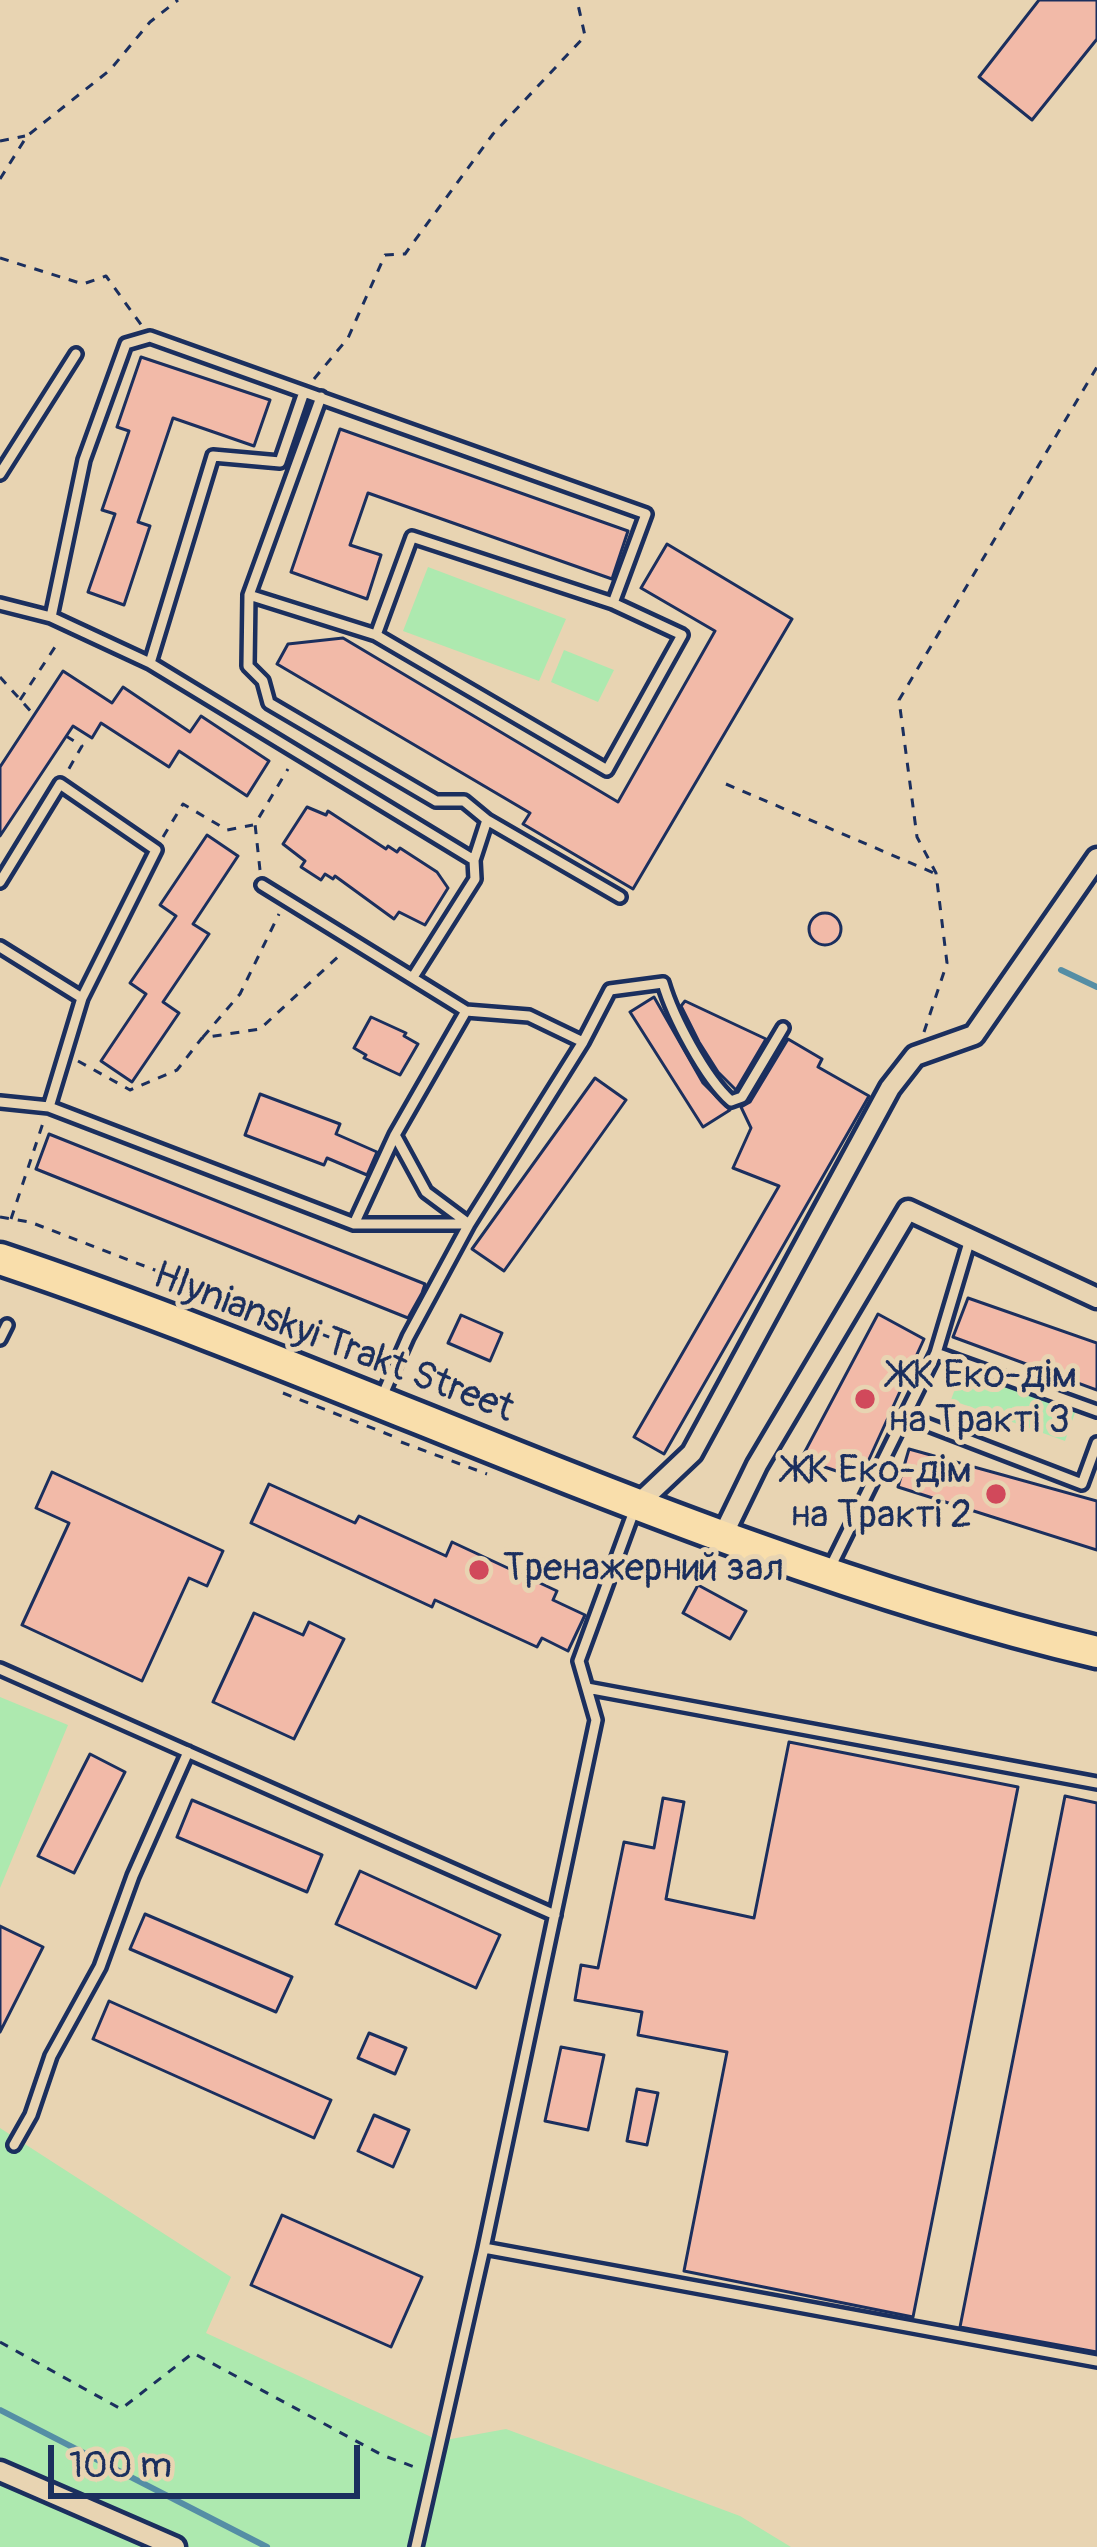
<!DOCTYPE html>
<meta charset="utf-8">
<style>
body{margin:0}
#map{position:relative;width:1097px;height:2547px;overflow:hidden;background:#e8d4b2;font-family:Pangolin,sans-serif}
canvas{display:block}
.scale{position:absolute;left:48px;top:2445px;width:312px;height:54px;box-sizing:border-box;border:6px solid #1b2f5e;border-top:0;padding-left:15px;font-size:36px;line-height:42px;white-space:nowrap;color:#1b2f5e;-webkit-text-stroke:9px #e8d4b2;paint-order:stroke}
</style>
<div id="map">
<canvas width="1097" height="2547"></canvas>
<div class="scale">100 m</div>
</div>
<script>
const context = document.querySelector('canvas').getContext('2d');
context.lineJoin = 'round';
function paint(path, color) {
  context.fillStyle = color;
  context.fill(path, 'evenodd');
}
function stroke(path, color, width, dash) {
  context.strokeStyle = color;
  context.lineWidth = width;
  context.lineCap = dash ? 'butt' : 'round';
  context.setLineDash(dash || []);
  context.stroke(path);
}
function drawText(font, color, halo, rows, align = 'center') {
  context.font = font + ' Pangolin,sans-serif';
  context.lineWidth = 10;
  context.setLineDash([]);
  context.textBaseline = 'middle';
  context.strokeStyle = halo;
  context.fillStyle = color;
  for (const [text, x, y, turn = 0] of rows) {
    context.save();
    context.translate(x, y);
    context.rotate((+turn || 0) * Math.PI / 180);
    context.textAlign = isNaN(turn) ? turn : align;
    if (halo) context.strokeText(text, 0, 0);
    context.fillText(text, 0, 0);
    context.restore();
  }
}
const green = new Path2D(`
 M428,567L566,619L539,681L403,631Z
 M564,650L614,670L598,702L551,682Z
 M962,1369L1076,1410L1065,1441L951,1400Z
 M0,1697L68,1725L0,1888Z
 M0,2128L231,2277L206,2333L440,2441L506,2429L740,2516L791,2547H0Z`);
const stream = new Path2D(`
 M1061,970L1097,987
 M0,2410L267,2547`);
const building = new Path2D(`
 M1039,0H1097V39L1032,120L979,77Z
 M141,357L270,400L254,446L173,418L138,522L150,526L124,605L88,592L115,514L102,510L129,431L117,427Z
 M340,429L628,531L612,579L368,493L350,545L381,555L367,599L291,572Z
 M667,544L792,619L633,889L523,824L530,813L277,664L288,644L343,638L618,802L715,631L641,588Z
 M63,671L112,703L123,687L190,732L201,716L269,761L247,796L179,751L169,767L101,723L92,738L73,726L0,836V767Z
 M307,807L326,815L328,811L386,849L388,846L397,852L400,848L437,872L448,888L425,925L399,912L394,919L335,876L333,879L325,874L321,880L301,867L305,861L283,844Z
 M207,835L238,856L193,924L209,934L163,1002L179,1013L132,1082L101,1061L146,994L130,983L176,916L160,905Z
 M809 929a16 16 0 1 1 32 0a16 16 0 1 1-32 0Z
 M654,997L703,1083L730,1110L703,1127L630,1012Z
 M685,1001L766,1039L736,1090L718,1072L699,1042L681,1006Z
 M371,1017L406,1033L404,1036L418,1044L400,1075L364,1058L366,1055L354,1048Z
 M788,1039L822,1059L818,1067L869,1096L664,1454L634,1437L779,1186L733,1168L751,1128L741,1107L750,1102Z
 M595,1078L626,1100L504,1271L472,1249Z
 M260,1094L340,1124L336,1134L377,1152L367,1175L327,1158L324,1165L245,1135Z
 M49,1134L425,1284L422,1293L408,1318L36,1169Z
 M968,1298L1097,1343V1390L953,1337Z
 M878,1314L924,1339L860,1479L801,1459Z
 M461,1315L502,1333L490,1361L448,1343Z
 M909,1449L1097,1501V1550L898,1487Z
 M52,1472L223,1551L207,1586L189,1578L142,1681L22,1625L69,1523L36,1508Z
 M269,1484L355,1523L359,1516L446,1556L452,1542L557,1591L553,1600L585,1615L568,1651L542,1638L537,1647L435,1600L432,1607L251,1523Z
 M698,1585L746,1611L730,1639L683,1613Z
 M254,1613L303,1635L309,1622L344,1639L294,1739L213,1702Z
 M789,1742L1018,1787L913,2317L684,2271L727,2052L638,2035L642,2012L575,2000L581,1965L598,1968L624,1842L654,1848L663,1798L684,1802L666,1899L754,1918Z
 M90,1754L125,1772L74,1873L38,1856Z
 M1065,1796L1097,1803V2352L960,2327Z
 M192,1800L322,1855L307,1892L177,1837Z
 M360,1871L500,1935L476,1988L336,1924Z
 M145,1914L292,1977L276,2012L130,1949Z
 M0,1926L43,1947L0,2032Z
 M109,2001L331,2100L314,2138L93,2039Z
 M369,2033L406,2048L395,2074L358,2058Z
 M561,2047L604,2055L588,2130L545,2121Z
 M637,2089L658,2093L647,2145L627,2141Z
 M374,2115L409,2130L393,2167L358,2151Z
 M282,2215L422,2277L391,2347L251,2285Z`);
const path = new Path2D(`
 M0,141L25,136
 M0,179L27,136L110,70L150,22L178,0
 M0,258L83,284L106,276L142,326
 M314,379L348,338L385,255L405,254L493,134L585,36L577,0
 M0,677L34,715
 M20,700L59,641
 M66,736L82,746L67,772
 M726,784L934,873
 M163,837L183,804L227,830L253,825
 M260,870L255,824L288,769
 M924,1032L947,963L936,873L917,837L899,700L1097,367
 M203,1037L240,994L279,914
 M78,1061L130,1090L177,1070L202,1038L260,1029L341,954
 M0,1217L30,1222L381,1357
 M11,1219L44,1120
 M283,1393L400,1439
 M401,1442L487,1474
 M0,2342L121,2409L193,2353L382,2455L420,2469`);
const service = new Path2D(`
 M304,392L646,514L613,603L412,537L376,635L249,595L248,666L263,681L269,703L436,801H464L487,820L474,860L475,879L413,977
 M0,474L76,354
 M249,595L321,397
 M0,604L51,617L150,663L474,860
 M51,617L84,460L126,344L150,337L304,392L280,462L213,456L150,663
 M376,635L607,770L682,635L613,603
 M487,820L620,897
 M0,882L60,784L156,850L82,998L0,947
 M262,885L466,1011L395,1135L426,1192L469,1224L408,1337L381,1399
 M466,1011L529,1016L583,1042
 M0,1102L49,1107L82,998
 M49,1107L354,1224H469L583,1042L610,990L663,983C673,1017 705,1078 731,1101L742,1097L783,1028
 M354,1224L395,1135
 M0,1339L7,1325
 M936,1353L1097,1411
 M905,1416L1082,1484L1097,1443
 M830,1568L936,1353L970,1239
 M0,1669L555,1915
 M587,1688L1097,1783
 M14,2145L31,2115L51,2056L100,1967L133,1876L188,1752
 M484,2248L1097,2361
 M416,2547L484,2248L596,1720L579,1661L634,1511`);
const minor = new Path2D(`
 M636,1506L692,1453L890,1088L915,1056L974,1035L1097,858
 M722,1537L757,1465L908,1210L1097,1298
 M0,2471L175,2547`);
const primary = new Path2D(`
 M0,1259C369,1383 717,1562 1097,1652`);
const markers = [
 [865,1399,12,"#d1495b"],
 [996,1494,12,"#d1495b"],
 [479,1570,12,"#d1495b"]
];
const streetNames = [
 ["Hlynianskyi Trakt Street",333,1344,21]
];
const poiNames = [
 ["ЖК Еко-дім",889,1377],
 ["на Тракті 3",889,1422],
 ["ЖК Еко-дім",972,1472,"right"],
 ["на Тракті 2",972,1517,"right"],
 ["Тренажерний зал",503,1570]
];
paint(green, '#ade9af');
stroke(stream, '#558ea5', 6);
paint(building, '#f2baa8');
stroke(building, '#1b2f5e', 3);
stroke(service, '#1b2f5e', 18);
stroke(minor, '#1b2f5e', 27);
stroke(primary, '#1b2f5e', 39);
stroke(path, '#1b2f5e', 3, [9, 9]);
stroke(service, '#e8d4b2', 9);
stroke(minor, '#e8d4b2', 18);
stroke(primary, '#f9deab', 30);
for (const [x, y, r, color] of markers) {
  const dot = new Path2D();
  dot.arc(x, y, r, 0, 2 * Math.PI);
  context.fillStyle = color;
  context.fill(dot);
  stroke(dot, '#e8d4b2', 4.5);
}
drawText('39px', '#1b2f5e', '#e8d4b2', streetNames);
drawText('39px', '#1b2f5e', '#e8d4b2', poiNames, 'left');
</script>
